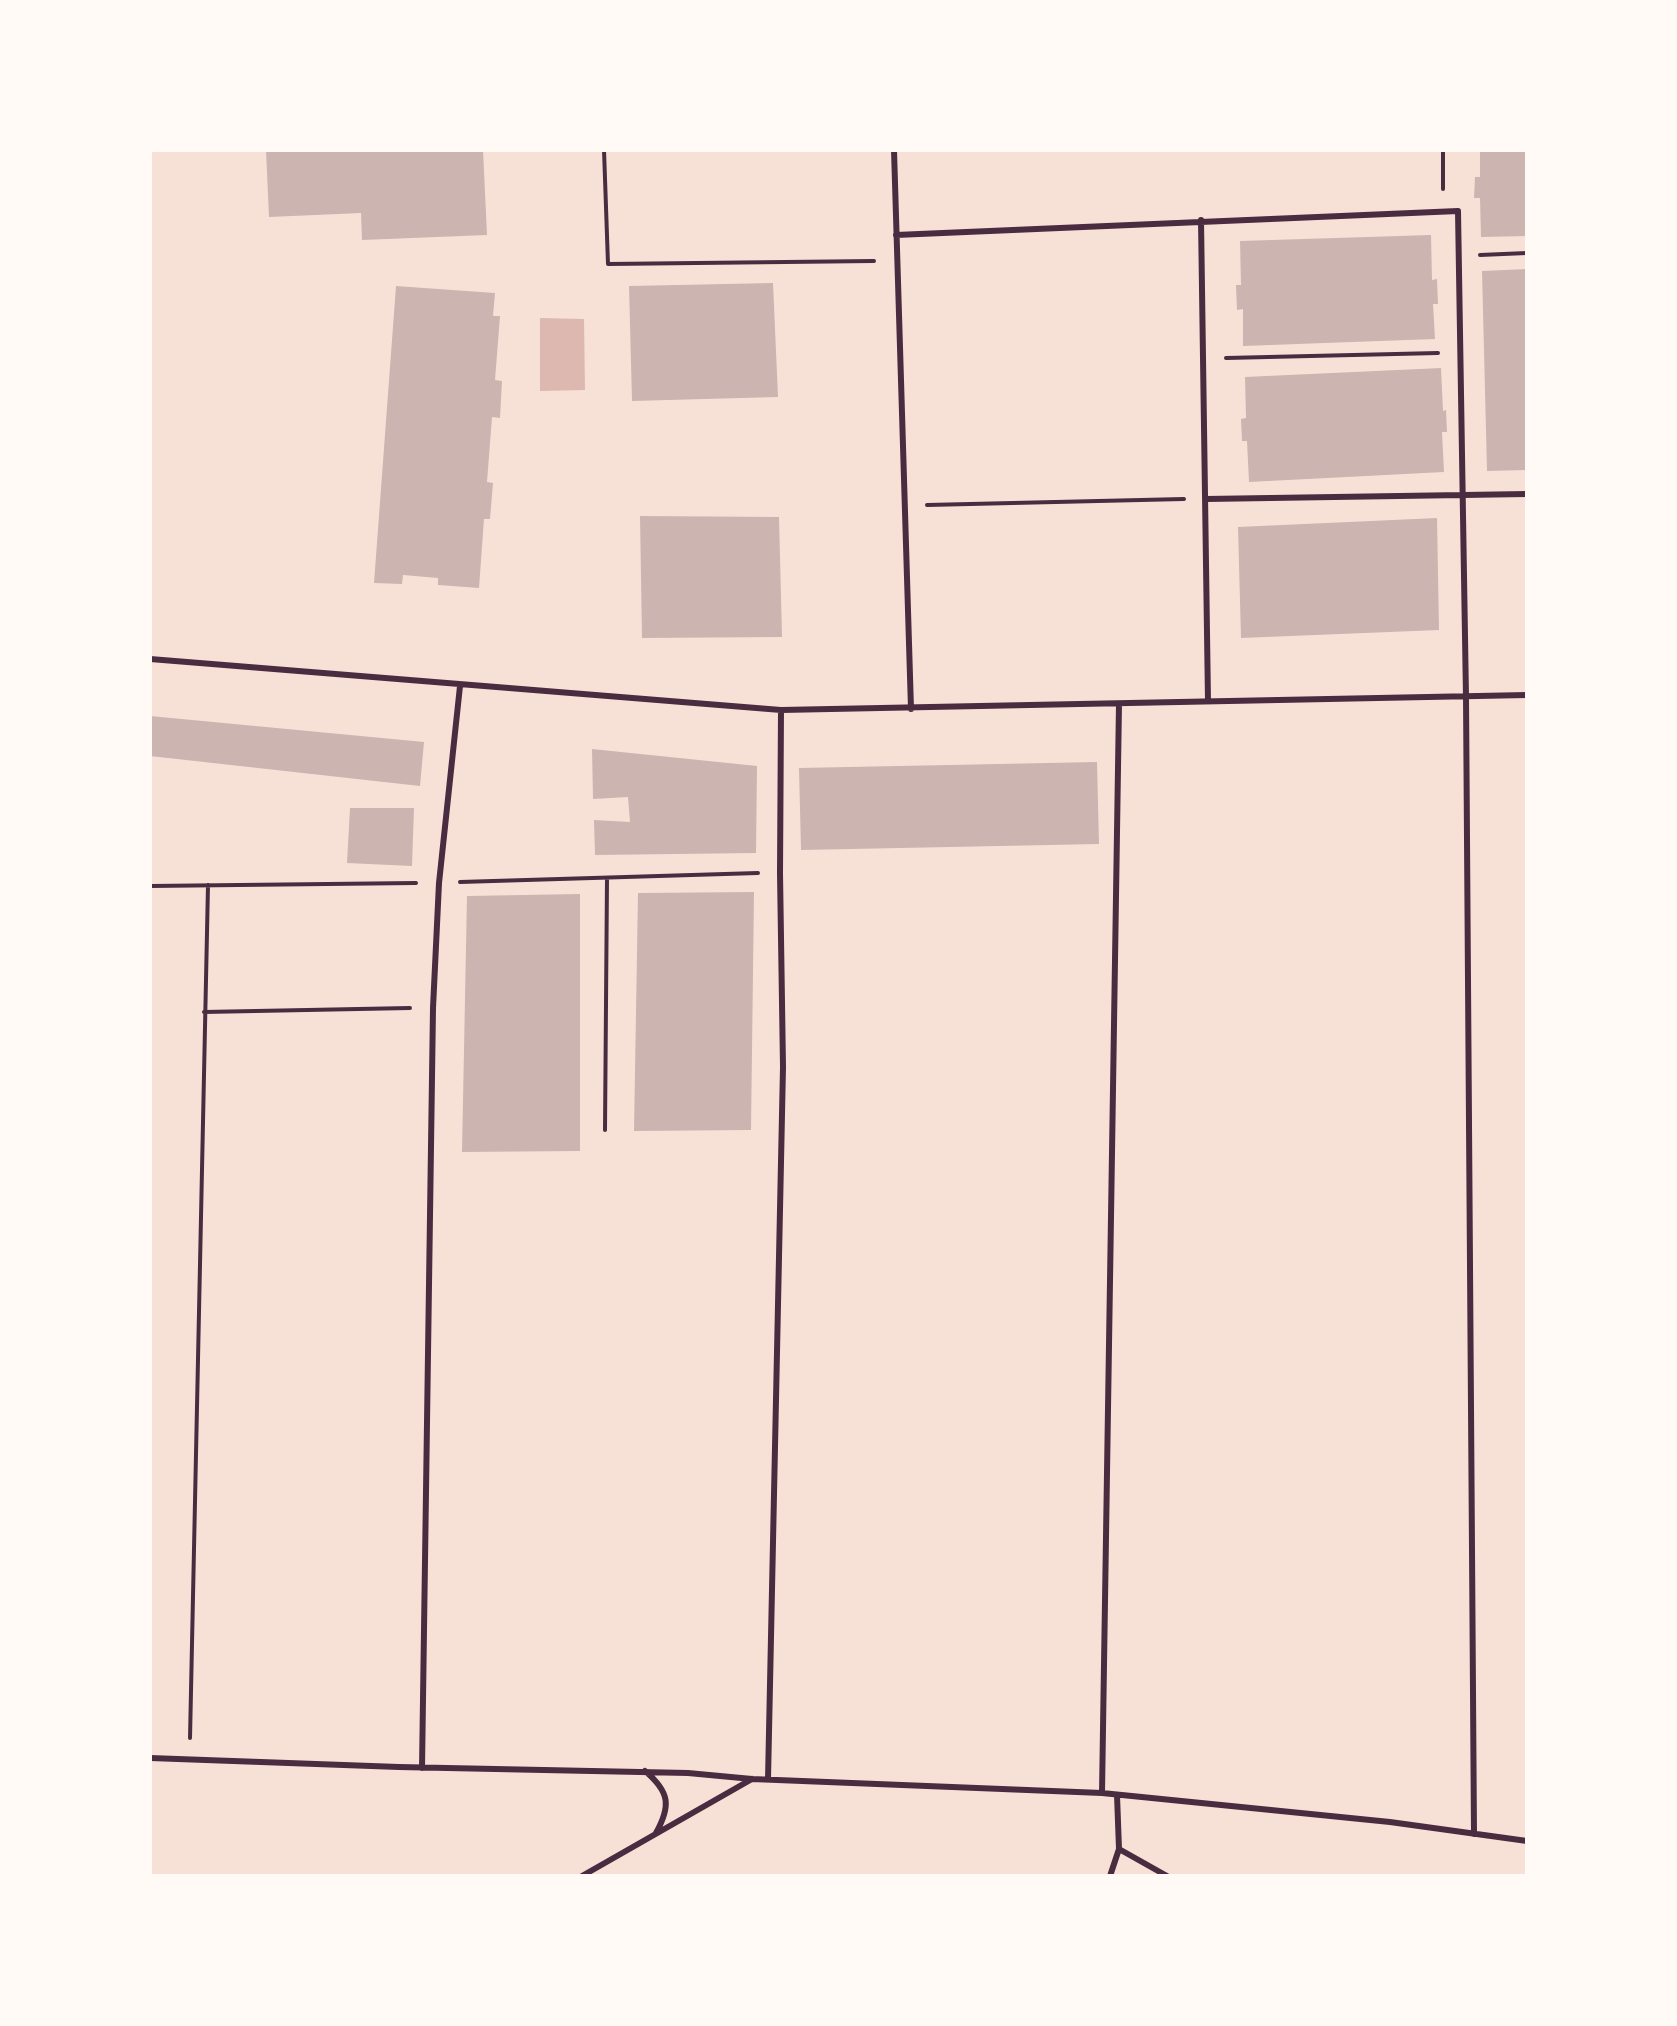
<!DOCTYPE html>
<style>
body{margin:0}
#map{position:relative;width:1677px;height:2026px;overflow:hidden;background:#f7e1d7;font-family:"Fira Sans",sans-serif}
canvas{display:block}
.frame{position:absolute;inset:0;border:152px solid #fffaf5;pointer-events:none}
</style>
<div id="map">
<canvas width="1677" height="2026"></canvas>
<div class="frame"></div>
</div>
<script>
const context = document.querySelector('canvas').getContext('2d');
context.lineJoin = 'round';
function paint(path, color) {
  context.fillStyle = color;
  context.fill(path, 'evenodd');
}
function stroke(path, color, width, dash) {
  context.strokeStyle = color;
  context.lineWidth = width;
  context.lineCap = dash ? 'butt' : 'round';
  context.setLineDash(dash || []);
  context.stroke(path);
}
const water = new Path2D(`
 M540,318L584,319L585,390L540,391Z`);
const building = new Path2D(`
 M266,150H483L487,235L362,240L361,213L269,217Z
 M1480,150H1527V236L1481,237L1480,198H1474L1475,177H1480Z
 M1431,235L1432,280L1437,279L1438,304H1433L1435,339L1243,346V309L1237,310L1236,285H1241L1240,241Z
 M1527,269V470L1487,471L1482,271Z
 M773,283L778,397L632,401L629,286Z
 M396,286L495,293L493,316H500L495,380L502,381L500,418L492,417L487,482L493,483L490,519H484L479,588L438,585V578L403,575L402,584L374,583Z
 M1441,368L1443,411L1446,410L1447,432H1442L1444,472L1249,482L1247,441H1242L1241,419L1246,418L1245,377Z
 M640,516L779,517L782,637L642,638Z
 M1437,518L1439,630L1241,638L1238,527Z
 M150,716L424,742L420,786L150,756Z
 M592,749L757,766L756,853L595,855L594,820L630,822L628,797L593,799Z
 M1097,762L1099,844L801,850L799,768Z
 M350,808H414L412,866L347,863Z
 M754,892L751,1130L634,1131L638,893Z
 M580,894V1151L462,1152L467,896Z`);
const path = new Path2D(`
 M604,150L608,264L874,261
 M1443,150V189
 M1480,255L1527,253
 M1226,358L1438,353
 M927,505L1184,499
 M460,882L758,873
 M150,886L416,883
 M204,1012L410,1008
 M605,1130L607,878
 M190,1738L208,885`);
const minor = new Path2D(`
 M894,150L911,709
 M1201,220L1208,701
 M896,235L1458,211L1466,697L1474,1834
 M1206,499L1527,494
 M150,659L781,710L1527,695
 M150,1758L399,1767L688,1773L752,1779L1102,1793L1390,1822L1527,1841
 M422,1768L433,1008L439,883L460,686
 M645,1771C670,1792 671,1806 656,1833
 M768,1779L783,1067L780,873L781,710
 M1102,1793L1119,704
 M1119,1849L1167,1876
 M582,1876L752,1779
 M1110,1876L1119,1849L1117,1795`);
paint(water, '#dcb8b0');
paint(building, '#ccb4b1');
stroke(path, '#4a2c40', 4);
stroke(minor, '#4a2c40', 6);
</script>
